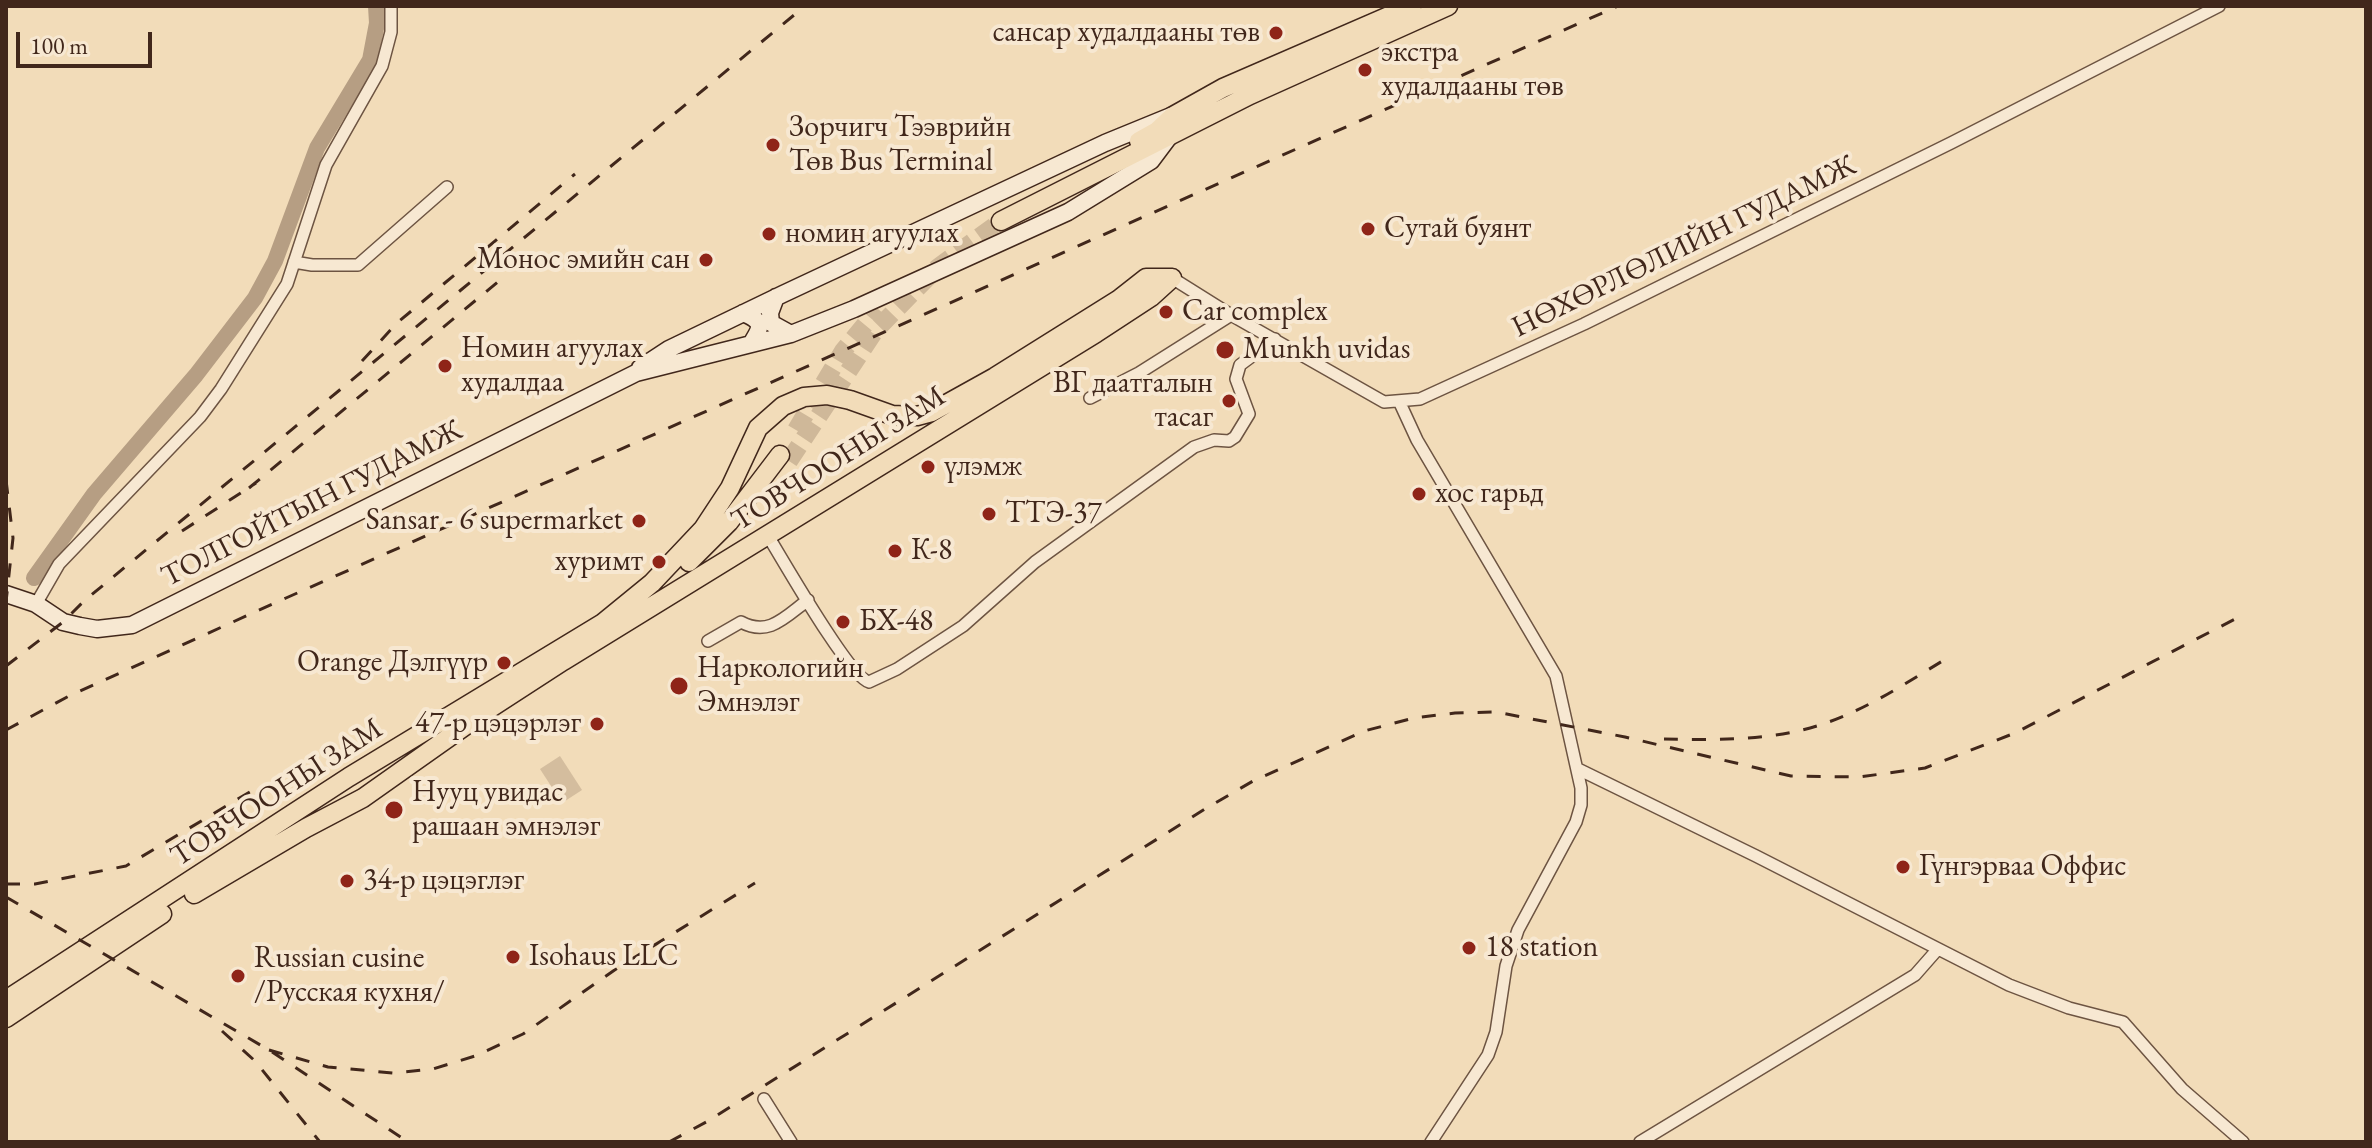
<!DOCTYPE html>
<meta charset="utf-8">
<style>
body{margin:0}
#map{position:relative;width:2372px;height:1148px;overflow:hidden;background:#f2dcb9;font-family:"EB Garamond",serif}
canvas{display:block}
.frame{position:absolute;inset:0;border:8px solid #41271b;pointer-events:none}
.scale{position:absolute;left:16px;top:32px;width:136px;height:36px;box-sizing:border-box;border:4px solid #41271b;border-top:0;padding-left:10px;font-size:24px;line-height:28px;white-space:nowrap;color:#41271b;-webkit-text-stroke:6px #f7e8d2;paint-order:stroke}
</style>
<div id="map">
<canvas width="2372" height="1148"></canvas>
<div class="frame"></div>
<div class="scale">100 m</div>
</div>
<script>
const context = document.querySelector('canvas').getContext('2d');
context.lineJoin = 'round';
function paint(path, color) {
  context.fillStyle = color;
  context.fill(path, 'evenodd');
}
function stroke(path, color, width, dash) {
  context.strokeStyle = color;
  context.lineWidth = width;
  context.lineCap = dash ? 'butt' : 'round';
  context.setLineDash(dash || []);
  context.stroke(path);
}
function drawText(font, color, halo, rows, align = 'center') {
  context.font = font + ' "EB Garamond",serif';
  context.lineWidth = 8;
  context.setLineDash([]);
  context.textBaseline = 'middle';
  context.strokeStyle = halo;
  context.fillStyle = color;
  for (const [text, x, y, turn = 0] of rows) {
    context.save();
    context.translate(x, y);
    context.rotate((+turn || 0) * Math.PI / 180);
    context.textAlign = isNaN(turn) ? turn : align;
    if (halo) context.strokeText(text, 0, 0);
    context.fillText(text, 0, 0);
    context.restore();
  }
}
const green = new Path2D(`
 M560,756L582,790L562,803L540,769Z`);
const river = new Path2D(`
 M34,578L94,494L196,375L255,298L275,261L317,148L370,60L377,23L376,6`);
const trunkTunnel = new Path2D(`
 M796,430L843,351L878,309
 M789,461L875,331L937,268L1001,221`);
const minor = new Path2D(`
 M294,262L312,265H358L447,187
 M1172,278L1231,315L1384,402L1420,399L1584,324L1951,143L2219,6
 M1090,398L1139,373L1231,315
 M1399,401L1417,440L1556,676L1581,788V805L1576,822L1518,930L1506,966L1496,1032L1488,1055L1431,1142
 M768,536C783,560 849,677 869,682L897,669L963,626L1035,562L1194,447L1214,440L1229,441L1235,437L1249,414L1236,379L1240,365L1275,339
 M36,604L59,564L200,417L221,389L287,284L326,165L382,66L391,32V6
 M708,641L741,622C769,637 785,617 808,600
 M1578,769L1756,856L2009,985L2069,1008L2123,1022L2182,1089L2243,1142
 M764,1099L791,1142
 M1640,1142L1915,975L1937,950`);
const secondary = new Path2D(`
 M776,297L770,313L771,323L791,334
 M743,313C764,322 762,326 751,344
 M640,368L669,349L783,294L1105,143L1171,116
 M6,594L36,604L63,622L80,626L97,629L132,625L636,373L791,334L854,309L1068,212L1151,161L1169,137`);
const trunk = new Path2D(`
 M1139,141L1157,131L1173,116L1223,88L1412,6
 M1001,221L1250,95L1448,6
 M689,562L729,522L780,455
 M194,894L306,828L363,798L489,709L563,661L1096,333L1151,297L1172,278
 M6,1000L349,777L603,623L652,583L703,529L730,488L758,428L783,406L804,397L827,395L850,400L892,415L917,416L932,412L995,377L1118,300L1146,278H1172
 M6,1018L162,914`);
const rail = new Path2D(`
 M362,361L397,323L575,174
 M6,480L13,538L6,602
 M249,488L499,281
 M182,531L256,483
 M6,666L63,622L84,601L805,6
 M6,730L69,696L286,598L1618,6
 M1664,739C1716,740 1773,741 1823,724C1868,709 1909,681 1949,657
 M6,884H35L126,866L253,790
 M6,897L269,1050L408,1142
 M222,1031L255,1061L320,1142
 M269,1050L328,1067L393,1073L433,1069L475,1056L523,1034L619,967L755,883
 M669,1142L708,1121L1205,809L1253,781L1364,731L1414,718L1455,713L1496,712L1625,737L1791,776L1859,777L1925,768L2015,733L2237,618`);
const markers = [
 [1276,33,8,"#8f2418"],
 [1365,70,8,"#8f2418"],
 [773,145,8,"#8f2418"],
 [1368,229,8,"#8f2418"],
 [769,234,8,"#8f2418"],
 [706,260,8,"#8f2418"],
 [1166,312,8,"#8f2418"],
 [1225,350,10,"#8f2418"],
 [445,366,8,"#8f2418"],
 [1229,401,8,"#8f2418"],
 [928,467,8,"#8f2418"],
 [1419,494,8,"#8f2418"],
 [989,514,8,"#8f2418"],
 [639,521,8,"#8f2418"],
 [895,551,8,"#8f2418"],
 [659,562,8,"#8f2418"],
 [843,622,8,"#8f2418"],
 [504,663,8,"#8f2418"],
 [679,686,10,"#8f2418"],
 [597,724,8,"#8f2418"],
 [394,810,10,"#8f2418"],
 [1903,867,8,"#8f2418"],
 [347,881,8,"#8f2418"],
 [1469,948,8,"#8f2418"],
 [513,957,8,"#8f2418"],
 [238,976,8,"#8f2418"]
];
const poiNames = [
 ["сансар худалдааны төв",1260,33,"right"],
 ["экстра",1381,53],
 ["худалдааны төв",1381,87],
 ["Зорчигч Тээврийн",789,128],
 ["Төв Bus Terminal",789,162],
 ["Сутай буянт",1384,229],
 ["номин агуулах",785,234],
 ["Монос эмийн сан",690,260,"right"],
 ["Car complex",1182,312],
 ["Номин агуулах",461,349],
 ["худалдаа",461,383],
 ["Munkh uvidas",1243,350],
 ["ВГ даатгалын",1213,384,"right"],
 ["тасаг",1213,418,"right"],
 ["үлэмж",944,467],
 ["хос гарьд",1435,494],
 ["ТТЭ-37",1005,514],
 ["Sansar - 6 supermarket",623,521,"right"],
 ["К-8",911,551],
 ["хуримт",643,562,"right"],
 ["БХ-48",859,622],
 ["Orange Дэлгүүр",488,663,"right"],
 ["Наркологийн",697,669],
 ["Эмнэлэг",697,703],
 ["47-р цэцэрлэг",581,724,"right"],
 ["Нууц увидас",412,793],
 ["рашаан эмнэлэг",412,827],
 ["Гүнгэрваа Оффис",1919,867],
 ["34-р цэцэглэг",363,881],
 ["18 station",1485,948],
 ["Isohaus LLC",529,957],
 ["Russian cusine",254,959],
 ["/Русская кухня/",254,993]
];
const streetNames = [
 ["НӨХӨРЛӨЛИЙН ГУДАМЖ",1684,247,-26],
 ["ТОВЧООНЫ ЗАМ",839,459,-32],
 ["ТОЛГОЙТЫН ГУДАМЖ",312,504,-27],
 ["ТОВЧООНЫ ЗАМ",277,793,-33]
];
paint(green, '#d4bd9e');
stroke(river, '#b69e83', 16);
stroke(trunkTunnel, '#cfb899', 18, [18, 9]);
stroke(minor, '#6d5442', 14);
stroke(secondary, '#41271b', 19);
stroke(trunk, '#41271b', 21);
stroke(minor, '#f7e8d2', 11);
stroke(secondary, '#f7e8d2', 16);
stroke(trunk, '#f2dcb9', 18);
stroke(rail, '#41271b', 3, [14, 14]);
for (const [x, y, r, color] of markers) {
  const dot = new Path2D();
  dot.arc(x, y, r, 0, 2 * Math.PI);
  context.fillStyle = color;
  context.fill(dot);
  stroke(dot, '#f7e8d2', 3);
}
drawText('30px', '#41271b', '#f7e8d2', poiNames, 'left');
drawText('30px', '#41271b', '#f7e8d2', streetNames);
</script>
